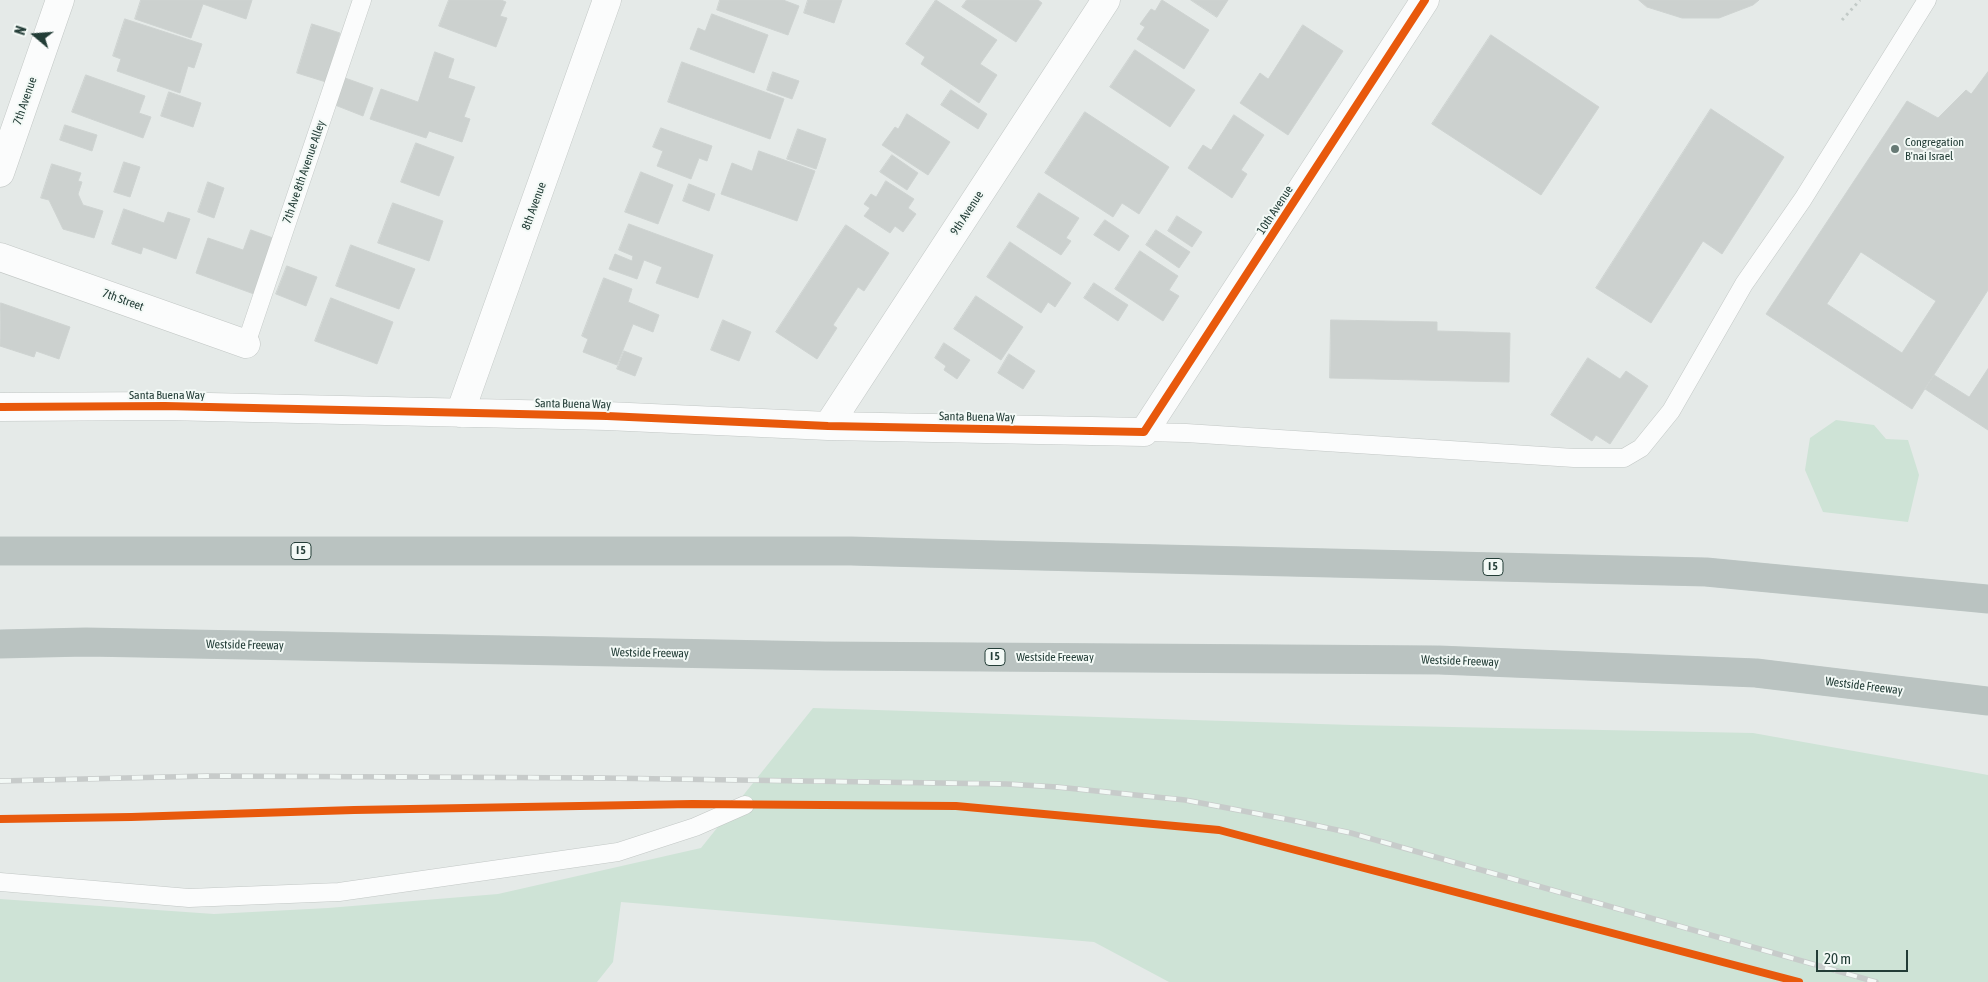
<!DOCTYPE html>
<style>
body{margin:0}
#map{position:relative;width:1988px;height:982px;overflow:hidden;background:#e5eae8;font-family:"Asap Condensed",sans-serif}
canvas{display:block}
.north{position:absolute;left:10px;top:10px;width:50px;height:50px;-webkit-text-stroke:4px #f3f9f6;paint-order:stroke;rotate:288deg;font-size:14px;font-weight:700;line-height:20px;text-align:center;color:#233d37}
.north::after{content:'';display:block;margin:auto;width:18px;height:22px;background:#233d37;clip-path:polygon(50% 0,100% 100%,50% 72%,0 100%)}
.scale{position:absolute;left:1816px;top:950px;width:92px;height:22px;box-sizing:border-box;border:2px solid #233d37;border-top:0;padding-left:6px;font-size:15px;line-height:18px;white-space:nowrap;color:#233d37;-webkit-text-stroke:4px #f3f9f6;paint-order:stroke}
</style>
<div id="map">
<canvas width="1988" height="982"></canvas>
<div class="north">N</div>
<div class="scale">20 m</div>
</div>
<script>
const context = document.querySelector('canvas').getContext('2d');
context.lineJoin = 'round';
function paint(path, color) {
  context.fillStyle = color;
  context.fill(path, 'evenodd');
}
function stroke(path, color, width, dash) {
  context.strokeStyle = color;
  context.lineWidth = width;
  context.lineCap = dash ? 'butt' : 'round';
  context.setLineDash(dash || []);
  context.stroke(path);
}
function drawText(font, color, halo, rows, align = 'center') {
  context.font = font + ' "Asap Condensed",sans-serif';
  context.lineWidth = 4;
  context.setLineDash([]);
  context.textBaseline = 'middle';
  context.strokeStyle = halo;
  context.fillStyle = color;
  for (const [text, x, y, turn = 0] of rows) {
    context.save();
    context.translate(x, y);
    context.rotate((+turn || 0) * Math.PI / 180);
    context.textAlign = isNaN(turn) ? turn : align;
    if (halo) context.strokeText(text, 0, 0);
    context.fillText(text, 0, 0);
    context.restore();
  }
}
const green = new Path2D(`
 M1836,420L1874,425L1886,439L1908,440L1919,475L1908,522L1823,512L1805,470L1810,438Z
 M813,708L1352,725L1753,733L1988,775V982H1169L1094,942L621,902L613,962L597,982H0V899L214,914L328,908L498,894L701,848Z`);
const building = new Path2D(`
 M141,0H252L246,19L203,4L191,38L135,19Z
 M449,0H501L506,2L500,16L507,18L496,47L439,26Z
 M720,0H783L799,6L788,35L717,10Z
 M808,0H842L834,23L804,13Z
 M936,0L997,40L980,64L997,75L979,103L921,64L925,57L906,44Z
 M967,0H1038L1042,3L1016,42L962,7Z
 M1162,0L1209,30L1184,69L1137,39L1145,27L1140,24L1151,9L1155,11Z
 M1191,0H1228L1217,17Z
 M1639,0H1759L1753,5L1719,18H1682L1647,7Z
 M712,14L768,35L754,73L690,49L698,28L705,31Z
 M125,19L202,44L194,68L188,66L180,93L117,71L121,59L113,56Z
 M312,24L340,33L326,82L297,73Z
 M1303,25L1343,51L1288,135L1240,103L1260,73L1268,79Z
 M1491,35L1599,107L1541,195L1432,124Z
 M1135,50L1195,90L1170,127L1110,87Z
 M435,52L454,59L448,78L475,87L464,117L470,119L462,142L429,131L426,138L370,119L381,89L418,102Z
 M682,62L784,99L770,139L668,102Z
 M773,72L799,81L792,99L767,90Z
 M1988,72V290L1912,409L1766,314L1907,101L1938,118L1966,90L1971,94ZM1861,252L1936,301L1902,353L1827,304Z
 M86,75L145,96L139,113L151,117L143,138L72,112Z
 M345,78L373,88L363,116L335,105Z
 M951,90L987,114L978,129L941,105Z
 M169,92L201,103L193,127L161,116Z
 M1711,109L1784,157L1722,254L1703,241L1651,323L1596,288Z
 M1085,112L1169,167L1139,214L1122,203L1113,217L1045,173Z
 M907,114L950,142L928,175L882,145L895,127L898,129Z
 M1234,115L1264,135L1241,170L1247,174L1232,198L1188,168L1203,145L1211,150Z
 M65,125L97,135L92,151L60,140Z
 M661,128L712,146L707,161L699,158L691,179L657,166L663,151L653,147Z
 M798,129L826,139L816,169L787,159Z
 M416,143L454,157L439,196L401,182Z
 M759,151L815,171L797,221L721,194L732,163L752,171Z
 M892,155L918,173L907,190L880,172Z
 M124,162L140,167L130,197L114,192Z
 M52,164L81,173L78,181L82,182L78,194L83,205L103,211L94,238L63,229L49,200L41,198Z
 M641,172L673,185L658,224L625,212Z
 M886,181L914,199L908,208L916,214L903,232L895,226L890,233L864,216L870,208L864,204L871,194L876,197Z
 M208,182L224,188L214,218L198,212Z
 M689,184L715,194L709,211L683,201Z
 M1039,193L1079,218L1066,238L1071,241L1061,255L1017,227Z
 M393,203L443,221L429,261L378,243Z
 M124,209L164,223L168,212L190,219L176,259L143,247L141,254L112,244Z
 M1177,216L1202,232L1192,247L1168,231Z
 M1105,220L1129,236L1119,251L1094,235Z
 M629,224L713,255L698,298L656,283L662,267L644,260L637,279L609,269L615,254L632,261L633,256L619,250Z
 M846,225L889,253L864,291L858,287L833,325L837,328L817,359L776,332Z
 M251,230L273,238L254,294L196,273L208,238L243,250Z
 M1156,230L1190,252L1179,268L1146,245Z
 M1010,242L1071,283L1055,307L1048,302L1041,313L987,277Z
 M351,245L415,269L399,309L336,286Z
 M1140,251L1178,276L1169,290L1179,296L1163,321L1115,289Z
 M287,266L317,277L306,306L276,294Z
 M604,278L632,289L628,302L659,315L653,332L633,324L617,365L583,352L588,339L582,336Z
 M1094,283L1128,305L1118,321L1084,298Z
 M976,296L1023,327L1001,360L954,329Z
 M331,298L393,322L377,364L315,341Z
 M1,303L70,327L59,359L36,351L34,357L0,346Z
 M723,320L751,332L739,361L711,350Z
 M1331,320L1437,322V331L1510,333L1509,382L1330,378Z
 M944,343L970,360L957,379L944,370L946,366L935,358Z
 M624,351L642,358L635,376L617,369Z
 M1009,354L1035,371L1023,389L998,373Z
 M1588,358L1620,379L1626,371L1648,386L1610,444L1596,435L1592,441L1551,415Z
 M1988,369V430L1925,389L1934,375L1969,397Z`);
const path = new Path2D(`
 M1842,20L1860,0`);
const service = new Path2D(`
 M246,344L362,0
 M1144,432L1186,433L1574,458H1624L1641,448L1671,411L1744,284L1803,199L1927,0
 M0,882L189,898L339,892L618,852L695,827L745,805`);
const minor = new Path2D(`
 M0,173L60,0
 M0,257L246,344
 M0,407L165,406L607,416L828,426L1144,432L1425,0
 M460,413L607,0
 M828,426L1106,0`);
const motorway = new Path2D(`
 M0,551H851L996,555L1706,572L1988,599
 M0,644L86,642L825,656L1439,660L1756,673L1988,701`);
const rail = new Path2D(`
 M0,781L209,776L602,778L1007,784L1057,787L1185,800L1291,820L1351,833L1876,982`);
const cycleway = new Path2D(`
 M0,407L165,406L607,416L828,426L1144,432L1425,0
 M0,819L131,817L354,810L692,804L956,806L1219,830L1799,982`);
const markers = [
 [1895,149,5,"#677a75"]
];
const shields = [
 [301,551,20],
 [1493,567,20],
 [995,657,20]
];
const shieldNames = [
 ["I 5",301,551],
 ["I 5",1493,567],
 ["I 5",995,657]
];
const streetNames = [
 ["7th Avenue",25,101,-71],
 ["7th Ave 8th Avenue Alley",304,172,-71],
 ["8th Avenue",534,206,-70],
 ["10th Avenue",1275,210,-57],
 ["9th Avenue",967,213,-57],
 ["7th Street",123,300,20],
 ["Santa Buena Way",167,395],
 ["Santa Buena Way",573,404,1],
 ["Santa Buena Way",977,417,1],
 ["Westside Freeway",245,645,1],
 ["Westside Freeway",650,653,1],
 ["Westside Freeway",1055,657],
 ["Westside Freeway",1460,661,2],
 ["Westside Freeway",1864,686,7]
];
const poiNames = [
 ["Congregation",1905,142],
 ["B'nai Israel",1905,156]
];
paint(green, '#cee3d6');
paint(building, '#ccd1cf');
stroke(building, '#ced3d1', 1);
stroke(service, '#c2c7c5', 19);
stroke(minor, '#c2c7c5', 29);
stroke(motorway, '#bdc6c4', 29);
stroke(path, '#c2cac7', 3, [2.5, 4]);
stroke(service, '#fbfcfc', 18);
stroke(minor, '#fbfcfc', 28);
stroke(motorway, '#bac3c1', 28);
stroke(rail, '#c7cbca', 5.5);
stroke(rail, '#f3f9f6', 4, [11]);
stroke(cycleway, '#e8590c', 8);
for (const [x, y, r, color] of markers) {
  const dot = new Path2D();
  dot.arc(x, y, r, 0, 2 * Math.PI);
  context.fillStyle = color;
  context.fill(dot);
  stroke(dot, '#f3f9f6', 2);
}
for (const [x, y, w] of shields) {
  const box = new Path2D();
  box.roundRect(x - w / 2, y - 8.5, w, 17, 4);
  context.fillStyle = '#f3f9f6';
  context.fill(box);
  stroke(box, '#233d37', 1);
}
drawText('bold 11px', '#233d37', null, shieldNames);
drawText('12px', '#233d37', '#f3f9f6', streetNames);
drawText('12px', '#233d37', '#f3f9f6', poiNames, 'left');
</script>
